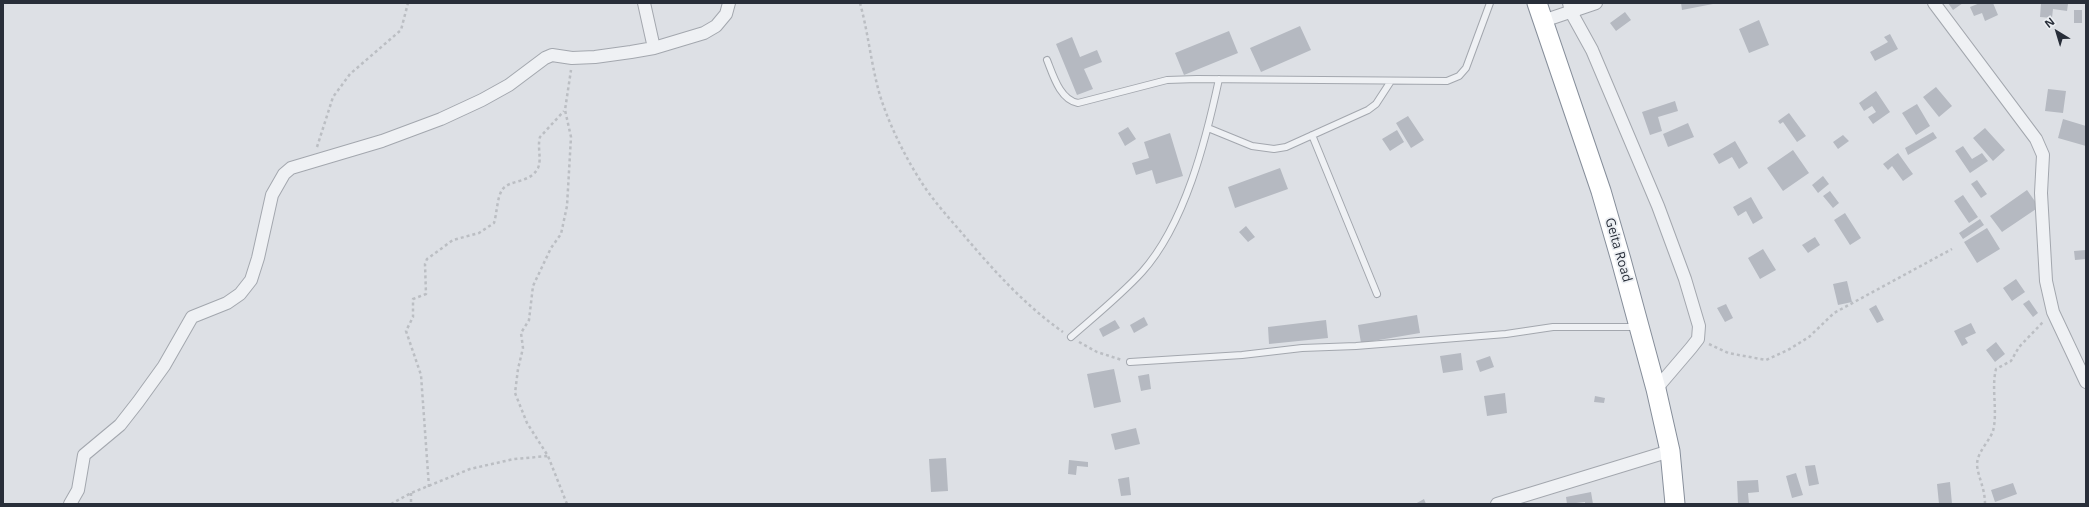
<!DOCTYPE html>
<style>
body{margin:0}
#map{position:relative;width:2089px;height:507px;overflow:hidden;background:#dde0e5;font-family:"Open Sans",sans-serif}
canvas{display:block}
.frame{position:absolute;inset:0;border:4px solid #282e39;pointer-events:none}
.north{position:absolute;left:2037px;top:12px;width:40px;height:40px;-webkit-text-stroke:3px #eceff3;paint-order:stroke;rotate:322deg;font-size:11px;font-weight:700;line-height:16px;text-align:center;color:#282e39}
.north::after{content:'';display:block;margin:auto;width:14px;height:18px;background:#282e39;clip-path:polygon(50% 0,100% 100%,50% 72%,0 100%)}
</style>
<div id="map">
<canvas width="2089" height="507"></canvas>
<div class="frame"></div>
<div class="north">N</div>
</div>
<script>
const context = document.querySelector('canvas').getContext('2d');
context.lineJoin = 'round';
function paint(path, color) {
  context.fillStyle = color;
  context.fill(path, 'evenodd');
}
function stroke(path, color, width, dash) {
  context.strokeStyle = color;
  context.lineWidth = width;
  context.lineCap = dash ? 'butt' : 'round';
  context.setLineDash(dash || []);
  context.stroke(path);
}
function drawText(font, color, halo, rows, align = 'center') {
  context.font = font + ' "Open Sans",sans-serif';
  context.lineWidth = 3.5;
  context.setLineDash([]);
  context.textBaseline = 'middle';
  context.strokeStyle = halo;
  context.fillStyle = color;
  for (const [text, x, y, turn = 0] of rows) {
    context.save();
    context.translate(x, y);
    context.rotate((+turn || 0) * Math.PI / 180);
    context.textAlign = isNaN(turn) ? turn : align;
    if (halo) context.strokeText(text, 0, 0);
    context.fillText(text, 0, 0);
    context.restore();
  }
}
const building = new Path2D(`
 M1681,3H1713V4L1682,10Z
 M1948,3H1963L1953,10Z
 M1980,3H1993L1998,15L1985,21L1982,13L1974,16L1970,7Z
 M2041,3L2068,4L2067,11L2053,9L2052,18L2040,17Z
 M2074,10H2082V23H2074Z
 M1625,12L1631,20L1616,31L1610,23Z
 M1759,20L1769,45L1749,53L1739,29Z
 M1300,26L1311,50L1261,72L1250,48Z
 M1229,31L1238,53L1184,75L1175,53Z
 M1890,34L1898,49L1875,61L1870,52L1888,42L1884,37Z
 M1072,37L1080,57L1097,50L1102,62L1084,69L1093,89L1077,95L1056,44Z
 M1936,87L1952,106L1939,117L1923,97Z
 M2048,89L2066,91L2063,113L2045,111Z
 M1876,91L1890,112L1873,124L1868,117L1876,112L1872,106L1864,111L1859,103Z
 M1675,101L1678,111L1658,117L1662,131L1650,135L1642,112Z
 M1917,104L1930,126L1916,135L1902,113Z
 M1789,113L1806,136L1797,142L1783,122L1780,124L1778,121Z
 M1408,116L1424,140L1411,148L1396,123Z
 M2063,119L2086,126V146L2058,138Z
 M1688,123L1694,137L1668,147L1663,134Z
 M1128,127L1136,139L1125,146L1118,133Z
 M1985,128L2005,150L1993,161L1973,138Z
 M1397,130L1404,142L1390,151L1382,139Z
 M1933,132L1937,138L1908,155L1905,148Z
 M1170,133L1183,176L1156,184L1152,170L1136,175L1132,163L1149,158L1144,142Z
 M1843,135L1849,141L1838,149L1833,142Z
 M1735,141L1748,163L1739,169L1732,157L1719,164L1713,154Z
 M1963,146L1972,159L1982,153L1988,161L1970,173L1955,151Z
 M1793,150L1809,173L1783,191L1767,168Z
 M1898,153L1913,174L1903,181L1892,166L1888,170L1883,164Z
 M1280,168L1288,189L1235,208L1228,187Z
 M1823,176L1829,184L1818,193L1812,185Z
 M1977,180L1987,194L1981,198L1971,184Z
 M2027,190L2039,207L2002,232L1990,216Z
 M1830,191L1839,203L1833,208L1823,196Z
 M1963,195L1978,217L1969,223L1954,201Z
 M1751,197L1763,218L1753,224L1746,211L1738,216L1733,207Z
 M1845,213L1861,238L1850,245L1834,220Z
 M1980,219L1984,225L1963,239L1959,233Z
 M1246,226L1255,237L1248,242L1239,232Z
 M1987,228L2000,249L1977,263L1964,242Z
 M1815,237L1820,245L1808,253L1802,245Z
 M1763,249L1776,270L1760,279L1748,258Z
 M2086,250V259L2075,260L2074,251Z
 M2016,279L2025,292L2012,301L2003,288Z
 M1847,281L1852,302L1838,305L1833,284Z
 M2029,300L2038,313L2033,317L2023,304Z
 M1726,304L1733,318L1725,322L1717,308Z
 M1876,305L1884,320L1877,323L1869,309Z
 M1417,315L1420,333L1361,343L1358,325Z
 M1144,317L1148,325L1134,333L1130,325Z
 M1115,320L1120,328L1103,337L1099,329Z
 M1326,320L1328,338L1269,344L1268,327Z
 M1971,323L1976,333L1965,338L1968,343L1962,346L1954,331Z
 M1996,342L2005,354L1995,362L1986,350Z
 M1461,353L1463,370L1443,373L1440,356Z
 M1490,356L1494,367L1480,372L1476,361Z
 M1114,369L1121,402L1094,408L1087,374Z
 M1149,374L1151,389L1141,391L1138,376Z
 M1505,393L1507,413L1487,416L1484,396Z
 M1595,396L1605,398L1604,403L1594,402Z
 M1136,428L1140,444L1115,450L1111,434Z
 M946,458L948,491L931,492L929,459Z
 M1069,460L1088,462V467L1077,466L1076,475L1068,474Z
 M1815,465L1819,484L1809,486L1805,466Z
 M1796,473L1803,495L1792,498L1786,476Z
 M1129,477L1131,495L1121,496L1118,479Z
 M1758,480L1759,492L1748,493L1749,504H1738L1737,481Z
 M1950,482L1952,504H1939L1937,484Z
 M2013,483L2017,494L1995,502L1991,490Z
 M1591,492L1593,504H1585V502L1567,504L1566,497Z
 M1424,499L1426,504H1415Z`);
const path = new Path2D(`
 M860,3C868,32 871,63 879,92C887,120 904,155 920,180C933,201 951,220 967,239C996,273 1026,306 1063,332
 M317,147L333,97L350,74L401,30L408,3
 M1079,342L1097,352L1122,360
 M1709,344L1728,353L1766,360L1788,350L1809,337L1834,313L1952,249
 M429,487L421,375L406,331L413,317V299L426,294L425,264L427,259L453,240L479,233L494,223C497,213 497,198 502,190C509,179 530,184 538,168C542,159 537,147 540,137L564,111
 M411,493V504
 M391,504L411,493L470,469L514,459L548,456
 M567,504L548,456L527,423L515,393L518,369L523,348L521,333L529,320L533,286L551,248L561,234L567,206L571,137L565,110L571,70
 M1985,504C1985,488 1978,477 1977,465C1977,452 1989,442 1993,431C1998,411 1991,389 1996,369L2011,361L2019,347L2044,321`);
const service = new Path2D(`
 M1047,60C1053,75 1060,100 1078,103L1167,80L1197,79L1447,81L1459,76L1466,68L1490,3
 M1208,128L1252,146L1274,149L1286,147L1368,110L1376,104L1391,81
 M1312,135L1377,294
 M1071,337C1095,316 1121,295 1142,272C1185,224 1206,140 1219,79
 M1130,362L1242,355L1302,348L1356,346L1506,334L1553,327H1636`);
const minor = new Path2D(`
 M644,3L654,48
 M1569,3L1571,12L1592,50L1658,206L1685,279L1699,326L1698,339L1691,348L1656,389
 M1934,3L2036,139L2043,155L2041,193L2046,281L2053,312L2086,382
 M1543,21L1596,3
 M70,504L78,490L84,455L120,425L138,402L164,366L192,317L227,303L240,294L251,280L258,258L272,195L284,174L291,168L382,141L441,119L482,100L509,85L545,58L552,55L572,58L595,57L631,52L654,48L704,33L716,26L726,14L729,3
 M1497,504L1670,451`);
const trunk = new Path2D(`
 M1537,3L1601,191L1621,260L1656,389L1670,451L1675,504`);
const streetNames = [
 ["Geita Road",1618,250,74]
];
paint(building, '#b5b9c1');
stroke(service, '#a3a7ae', 8);
stroke(minor, '#a3a7ae', 14);
stroke(trunk, '#868e9a', 21);
stroke(path, '#bbbec3', 2.5, [3, 3]);
stroke(service, '#eff1f4', 6);
stroke(minor, '#eff1f4', 12);
stroke(trunk, '#fff', 19);
drawText('13px', '#282e39', '#eceff3', streetNames);
</script>
